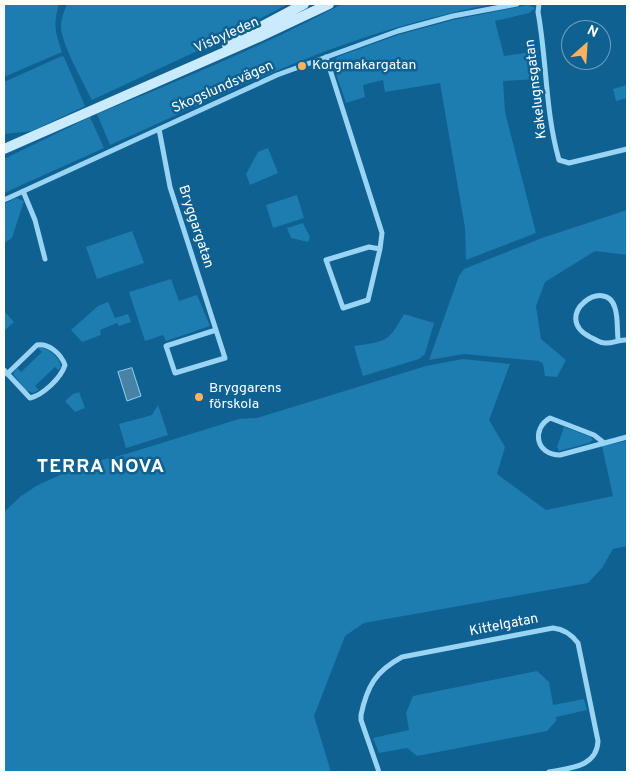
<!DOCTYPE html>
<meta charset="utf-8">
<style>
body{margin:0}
#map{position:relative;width:631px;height:776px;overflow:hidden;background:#0f6192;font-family:Overpass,sans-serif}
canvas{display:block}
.frame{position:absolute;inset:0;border:5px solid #fff;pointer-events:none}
.north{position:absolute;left:561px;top:20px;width:50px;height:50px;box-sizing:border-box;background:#0f6192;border:1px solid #6fa0be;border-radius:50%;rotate:26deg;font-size:14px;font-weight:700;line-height:20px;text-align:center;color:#fff}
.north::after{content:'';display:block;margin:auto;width:18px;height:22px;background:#ffb25d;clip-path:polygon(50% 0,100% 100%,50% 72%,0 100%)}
</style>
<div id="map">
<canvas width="631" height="776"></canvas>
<div class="frame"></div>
<div class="north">N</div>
</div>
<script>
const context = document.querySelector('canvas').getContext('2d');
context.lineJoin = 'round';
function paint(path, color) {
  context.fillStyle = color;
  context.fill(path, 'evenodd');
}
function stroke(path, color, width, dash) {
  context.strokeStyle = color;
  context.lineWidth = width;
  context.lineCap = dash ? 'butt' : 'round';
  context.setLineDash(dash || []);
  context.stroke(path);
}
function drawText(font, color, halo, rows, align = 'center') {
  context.font = font + ' Overpass,sans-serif';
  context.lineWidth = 5;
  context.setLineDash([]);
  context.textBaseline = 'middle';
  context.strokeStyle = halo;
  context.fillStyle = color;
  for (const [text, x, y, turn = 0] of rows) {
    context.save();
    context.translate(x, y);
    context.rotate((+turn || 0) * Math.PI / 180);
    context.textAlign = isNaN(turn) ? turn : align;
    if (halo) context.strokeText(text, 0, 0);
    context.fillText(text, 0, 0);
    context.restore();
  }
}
const green = new Path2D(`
 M4,4H59C53,24 55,32 62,52L4,77Z
 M67,4H288L210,45L92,100C84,84 61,43 61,27C61,19 64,11 67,4Z
 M342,4H493C436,15 380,31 326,51C252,79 182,113 110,145L97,114C180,80 263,46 342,4Z
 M528,5L535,8L529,13L495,21L504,56L538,51L537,79L503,81L505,112L536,233L466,260L465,228L440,83L385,92L383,80L363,85L365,97L346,103L333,65L337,57L398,35L453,20Z
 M62,56L64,57L85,106L32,131L4,134V82Z
 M627,85V98L616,101L613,89Z
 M90,117L104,148L4,193V159Z
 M268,148L278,173L250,185L246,174L258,152Z
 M297,195L304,218L273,228L266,205Z
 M16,198L24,201L12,238L4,243V204Z
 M627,210V255L595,251L545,282L536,306L541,339L566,360L557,377L545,376L543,364L539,361L464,354L429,360L459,276L464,269L542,238Z
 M303,223L310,237L308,242L291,238L287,228Z
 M132,231L144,263L97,279L86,247Z
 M171,279L179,301L197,295L210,326L166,341L163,335L145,341L129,292Z
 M108,302L115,318L128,314L131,322L119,326L117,323L100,330L101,335L82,342L71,330L98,306Z
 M4,311L14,322L4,331Z
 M404,314L434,323L425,354L419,359L363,376L354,346C386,341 388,343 404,314Z
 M40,347C49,349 60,357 61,367L58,370L55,367L35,386L39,390L33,393L26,390L13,374L17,368L21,372L42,352L38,348Z
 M463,359L510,364L489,420L505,447L497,474L546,510L613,496L602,446L627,441V546L613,549L602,568L588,583L364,623L345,636L314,716L331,772H4V512L21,496L38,485L82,465L126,454L239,419L257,418L426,366Z
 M79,392L85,408L75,412L65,401L73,394Z
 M158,405L168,435L126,448L119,424L152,415Z
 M564,427L591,437L593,440L589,443L559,451L557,447Z
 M537,671L549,682L553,705L584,699L587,710L556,717V721L547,731L417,756L407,748L379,753L373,738L409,730L406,713L413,696Z`);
const water = new Path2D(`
 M132,368L141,396L127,401L118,372Z`);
const street = new Path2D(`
 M539,4L538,12C547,61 545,111 559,160L569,163L627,149
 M326,57L382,233L380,249L369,247L326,260L343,308L368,300L380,249
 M159,129L170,187L225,358L175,373L166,346L216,330
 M23,191L35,220L45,259
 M4,200L277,75L398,31L453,16L517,4
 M618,339C617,329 618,317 615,308C606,275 550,316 590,337C595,339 600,343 605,343C613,344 618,339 627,340
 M4,370L30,398C43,395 61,378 65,365C61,354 49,343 37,345L7,374
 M603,442L594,435L550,418C531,429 536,455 560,455L627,437
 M379,772L361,720V715C367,686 376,671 402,657L553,628C563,629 572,635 578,643L598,741C597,767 570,768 549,772`);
const secondary = new Path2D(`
 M227,45L304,4
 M4,149L259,37L329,4`);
const markers = [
 [302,66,5,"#ffb25d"],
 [199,397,5,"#ffb25d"]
];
const streetNames = [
 ["Visbyleden",227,36,-24],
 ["Skogslundsvägen",223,88,-24],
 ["Kakelugnsgatan",537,89,-97],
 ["Bryggargatan",195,227,72],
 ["Kittelgatan",504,626,-11]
];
const poiNames = [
 ["Korgmakargatan",312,66],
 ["Bryggarens",209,389],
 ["förskola",209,405]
];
const districtNames = [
 ["TERRA NOVA",101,468]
];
paint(green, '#1d7cb0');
paint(water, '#4883a5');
stroke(water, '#8cd2f8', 1);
stroke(street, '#9ad4f4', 5);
stroke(secondary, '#caeafd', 10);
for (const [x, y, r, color] of markers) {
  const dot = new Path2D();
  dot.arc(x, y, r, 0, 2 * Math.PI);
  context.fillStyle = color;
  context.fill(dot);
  stroke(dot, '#0f6192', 2);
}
drawText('14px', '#fff', '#0f6192', streetNames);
drawText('14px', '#fff', '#0f6192', poiNames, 'left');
context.letterSpacing = '1px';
drawText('bold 19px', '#fff', '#0f6192', districtNames);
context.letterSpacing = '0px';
</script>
